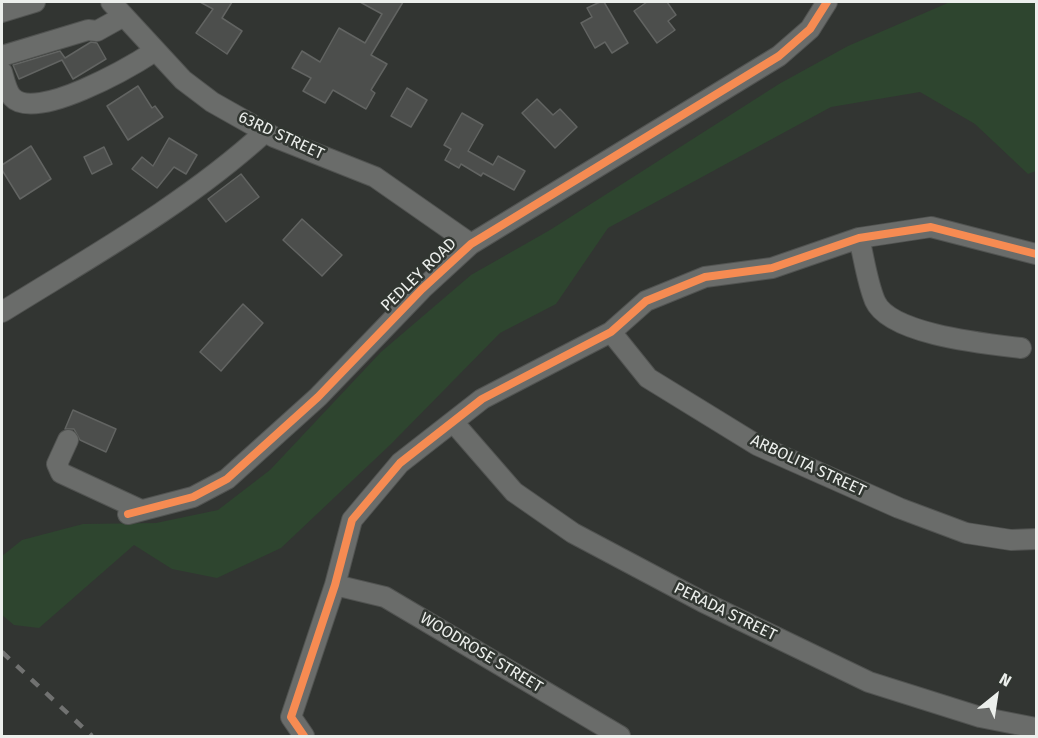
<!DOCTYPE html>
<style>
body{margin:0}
#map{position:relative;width:1038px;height:738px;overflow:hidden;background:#323532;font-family:"Fira Sans",sans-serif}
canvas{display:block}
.frame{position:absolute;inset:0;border:3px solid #ecefec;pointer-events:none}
.north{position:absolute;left:966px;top:666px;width:60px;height:60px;-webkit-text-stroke:4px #313631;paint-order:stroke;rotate:30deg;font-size:16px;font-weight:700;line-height:24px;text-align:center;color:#ecefec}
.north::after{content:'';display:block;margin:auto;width:21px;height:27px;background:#ecefec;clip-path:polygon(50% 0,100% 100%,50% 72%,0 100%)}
</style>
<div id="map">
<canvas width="1038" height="738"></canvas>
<div class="frame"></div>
<div class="north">N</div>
</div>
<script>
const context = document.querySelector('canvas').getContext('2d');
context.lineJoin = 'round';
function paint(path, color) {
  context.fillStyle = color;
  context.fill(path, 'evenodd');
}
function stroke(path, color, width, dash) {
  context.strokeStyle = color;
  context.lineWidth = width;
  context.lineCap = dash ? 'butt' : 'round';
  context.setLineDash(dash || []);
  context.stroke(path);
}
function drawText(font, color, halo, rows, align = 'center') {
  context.font = font + ' "Fira Sans",sans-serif';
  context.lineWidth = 5;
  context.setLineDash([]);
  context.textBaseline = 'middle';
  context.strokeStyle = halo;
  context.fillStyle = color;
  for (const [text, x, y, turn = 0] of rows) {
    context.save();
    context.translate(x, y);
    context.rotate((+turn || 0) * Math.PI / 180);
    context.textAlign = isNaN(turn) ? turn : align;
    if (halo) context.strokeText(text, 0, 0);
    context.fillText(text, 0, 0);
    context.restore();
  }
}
const green = new Path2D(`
 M950,2H1036V171L1028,174L975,124L920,92L831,107L608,228L556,304L500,333L391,444L281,548L217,578L172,569L134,545L39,628L14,625L2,615V556L22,540L83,524L156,523L218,510L270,470L381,352L471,275L550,230L779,84L848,46Z`);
const building = new Path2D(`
 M200,2H232L222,18L242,31L227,54L196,33L213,9Z
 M360,2H403L371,55L387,64L371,90L375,93L366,109L333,90L325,103L303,91L311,78L292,68L302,51L320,62L339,28L365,43L382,14Z
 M600,2H604L628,43L612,53L605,42L595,48L581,23L592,17L587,8Z
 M647,2H667L676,15L668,21L675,30L657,43L634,11Z
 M91,42L97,43L106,59L73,79L62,60L19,79L13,65L60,51L65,58Z
 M138,86L152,108L155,106L163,117L128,140L107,106Z
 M407,88L427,100L411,127L391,116Z
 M537,99L553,115L560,109L577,127L555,148L522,113Z
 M462,113L483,125L468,151L493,165L498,156L525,171L514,190L483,173L481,176L461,164L459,168L445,160L451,149L444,145Z
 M169,138L197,155L186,174L174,167L157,188L132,169L142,157L153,166Z
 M31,146L51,179L20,199L2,170V165Z
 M104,147L112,164L92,174L84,157Z
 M241,174L259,197L226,222L208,199Z
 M302,219L342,255L322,276L283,240Z
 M243,304L263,323L221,371L200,352Z
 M73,410L116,429L106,452L80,440L74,429H65Z`);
const minor = new Path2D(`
 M111,2L183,80L212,102L274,137L375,177L471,244
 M2,12L35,2
 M2,56L88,30L97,31L124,16
 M2,72C4,79 7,92 12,97C35,123 132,66 155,51
 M859,238C864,258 867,282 875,301C890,335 988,344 1021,348
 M2,312C92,256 186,204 265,132
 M611,332L648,378L757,445L899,508L966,533L1011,540L1036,539
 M454,423L514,492L573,533L703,602L869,682L980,717L1036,728
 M68,440L57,464L61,473L141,510
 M128,514L193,497L227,479L318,397L422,289L471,244L779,56L810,29L827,2
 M335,585L385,597L620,736
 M304,736L291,717L335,585L352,520L400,463L482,399L611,332L646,301L705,277L772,268L859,238L931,227L1036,254`);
const rail = new Path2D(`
 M2,652L92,736`);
const cycleway = new Path2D(`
 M128,514L193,497L227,479L318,397L422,289L471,244L779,56L810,29L827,2
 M304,736L291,717L335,585L352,520L400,463L482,399L611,332L646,301L705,277L772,268L859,238L931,227L1036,254`);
const streetNames = [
 ["63RD STREET",281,136,25],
 ["PEDLEY ROAD",419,275,-44],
 ["ARBOLITA STREET",808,466,25],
 ["PERADA STREET",725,612,26],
 ["WOODROSE STREET",481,653,31]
];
paint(green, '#2e452f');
paint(building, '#4c4e4c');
stroke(building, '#626462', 1.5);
stroke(minor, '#515351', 22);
stroke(minor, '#6a6c6a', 20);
stroke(rail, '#717271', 4.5, [10, 10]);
stroke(cycleway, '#f68b52', 8);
drawText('16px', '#ecefec', '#313631', streetNames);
</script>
